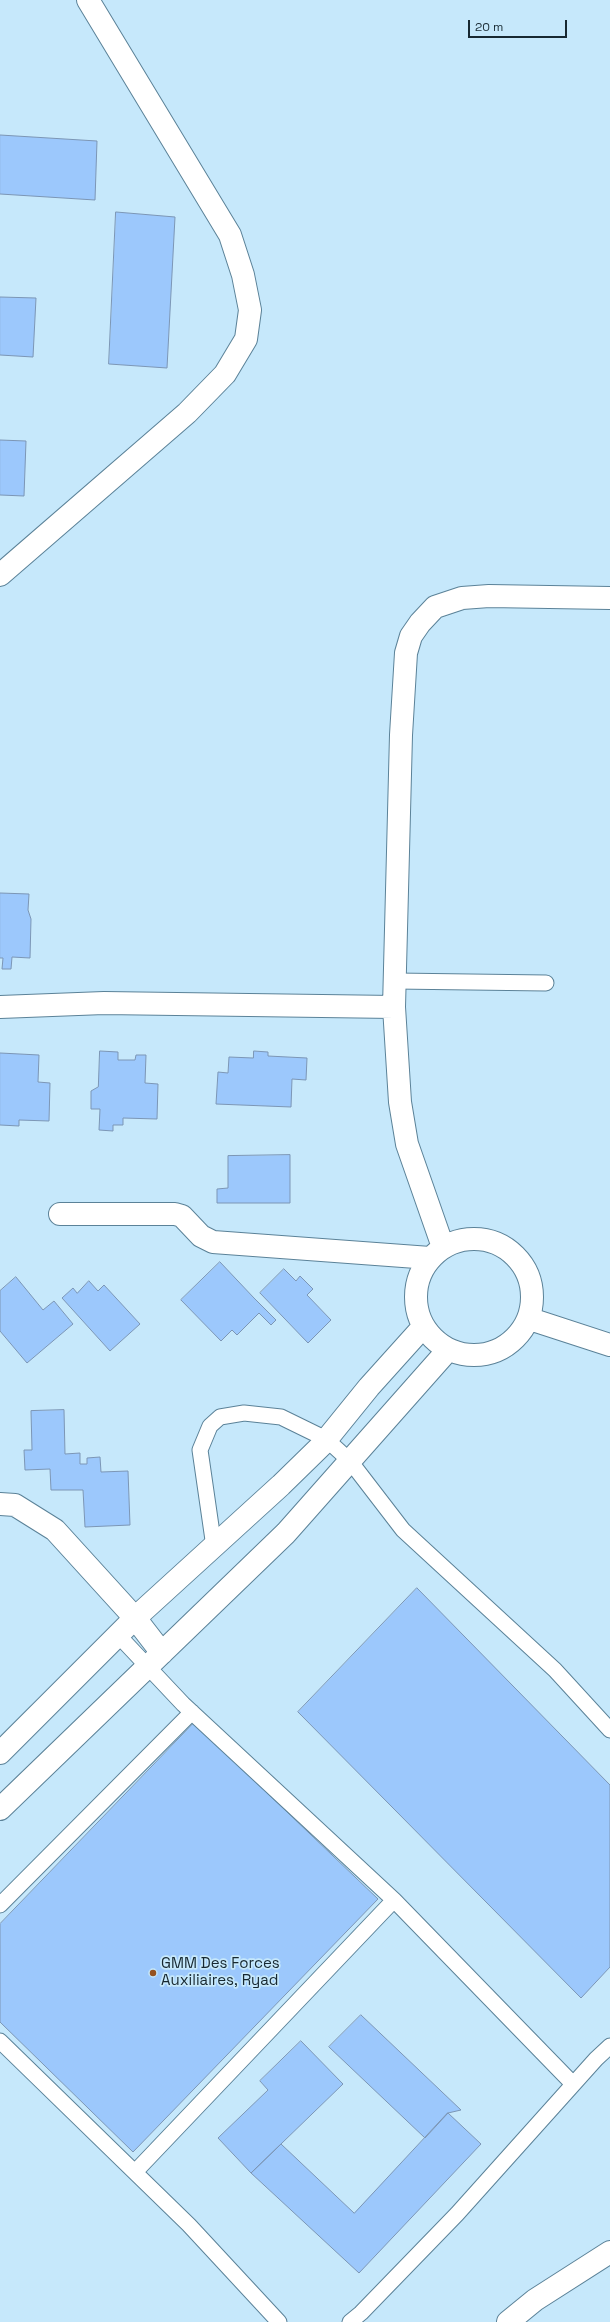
<!DOCTYPE html>
<style>
body{margin:0}
#map{position:relative;width:610px;height:2322px;overflow:hidden;background:#c6e8fb;font-family:"Space Grotesk",sans-serif}
canvas{display:block}
.scale{position:absolute;left:468px;top:20px;width:99px;height:18px;box-sizing:border-box;border:2px solid #172831;border-top:0;padding-left:5px;font-size:12px;line-height:14px;white-space:nowrap;color:#172831;-webkit-text-stroke:3px #c6e8fb;paint-order:stroke}
</style>
<div id="map">
<canvas width="610" height="2322"></canvas>
<div class="scale">20 m</div>
</div>
<script>
const context = document.querySelector('canvas').getContext('2d');
context.lineJoin = 'round';
function paint(path, color) {
  context.fillStyle = color;
  context.fill(path, 'evenodd');
}
function stroke(path, color, width, dash) {
  context.strokeStyle = color;
  context.lineWidth = width;
  context.lineCap = dash ? 'butt' : 'round';
  context.setLineDash(dash || []);
  context.stroke(path);
}
function drawText(font, color, halo, rows, align = 'center') {
  context.font = font + ' "Space Grotesk",sans-serif';
  context.lineWidth = 3.5;
  context.setLineDash([]);
  context.textBaseline = 'middle';
  context.strokeStyle = halo;
  context.fillStyle = color;
  for (const [text, x, y, turn = 0] of rows) {
    context.save();
    context.translate(x, y);
    context.rotate((+turn || 0) * Math.PI / 180);
    context.textAlign = isNaN(turn) ? turn : align;
    if (halo) context.strokeText(text, 0, 0);
    context.fillText(text, 0, 0);
    context.restore();
  }
}
const building = new Path2D(`
 M0,135L97,141L95,200L0,194Z
 M116,212L175,217L167,368L109,364Z
 M0,297L36,298L33,357L0,355Z
 M0,440L26,441L24,496L0,495Z
 M0,893L29,894L28,910L31,919L30,958L12,957L11,969H2L3,958H0Z
 M100,1051L118,1052V1060H135L136,1055H146L145,1083L158,1084L157,1119L123,1118V1125H113V1131L99,1130L100,1109H91V1091L98,1087Z
 M254,1051L268,1052V1056L307,1058L306,1080L292,1079L291,1107L216,1104L218,1072L228,1073L229,1057L253,1058Z
 M0,1053L39,1055L38,1082L50,1083L49,1121L19,1120V1126L0,1125Z
 M290,1155V1203H217V1189L228,1188V1156Z
 M220,1262L254,1298L276,1320L271,1325L259,1313L237,1335L232,1330L221,1341L181,1300Z
 M284,1269L296,1281L300,1276L313,1289L307,1295L331,1320L308,1343L260,1293Z
 M16,1277L43,1310L54,1301L73,1324L27,1363L0,1331V1291Z
 M89,1281L98,1291L104,1285L140,1324L110,1351L62,1298L73,1288L77,1293Z
 M64,1410L65,1454L80,1453V1464H87V1458L100,1457L101,1472L128,1471L130,1525L85,1527L83,1490H51L50,1469L25,1470L24,1450H32L31,1411Z
 M417,1588L610,1785V1967L581,1998L298,1712Z
 M194,1723L378,1899L133,2152L0,2022V1924Z
 M361,2015L461,2110L448,2113L425,2138L329,2047Z
 M301,2041L343,2084L251,2173L218,2138L268,2090L260,2081Z
 M448,2113L481,2144L359,2273L251,2173L281,2144L354,2213Z`);
const service = new Path2D(`
 M395,981L546,983
 M214,1547L200,1450L210,1426L220,1417L244,1413L281,1417L326,1439L350,1461L403,1530L555,1670L610,1730
 M118,1635L183,1704L394,1900L573,2084
 M0,1905L192,1712
 M0,2041L189,2225L279,2322
 M135,2172L394,1900
 M350,2322L361,2313L457,2214L596,2059L610,2046`);
const minor = new Path2D(`
 M0,575L187,413L225,374L246,339L250,310L243,275L230,235L88,0
 M0,1007L104,1003L394,1007
 M60,1214H175L182,1216L201,1236L213,1242L430,1258
 M416 1297a58 58 0 1 1 116 0a58 58 0 1 1-116 0Z
 M443,1247L407,1144L400,1102L394,1007L401,735L406,653L411,636L420,623L435,607L462,598L489,596L610,598
 M530,1319L610,1345
 M0,1504L15,1505L55,1530L135,1618L162,1653
 M0,1753L135,1618L281,1485L322,1445L369,1387L423,1327
 M0,1809L286,1533L448,1350
 M508,2322L535,2300L610,2252`);
const markers = [
 [153,1973,4,"#955221"]
];
const poiNames = [
 ["GMM Des Forces",161,1964],
 ["Auxiliaires, Ryad",161,1981]
];
paint(building, '#9cc8fc');
stroke(building, '#7c96b5', 1);
stroke(service, '#5b8298', 17);
stroke(minor, '#5b8298', 24);
stroke(service, '#fff', 15);
stroke(minor, '#fff', 22);
for (const [x, y, r, color] of markers) {
  const dot = new Path2D();
  dot.arc(x, y, r, 0, 2 * Math.PI);
  context.fillStyle = color;
  context.fill(dot);
  stroke(dot, '#c6e8fb', 1.5);
}
drawText('15px', '#172831', '#c6e8fb', poiNames, 'left');
</script>
